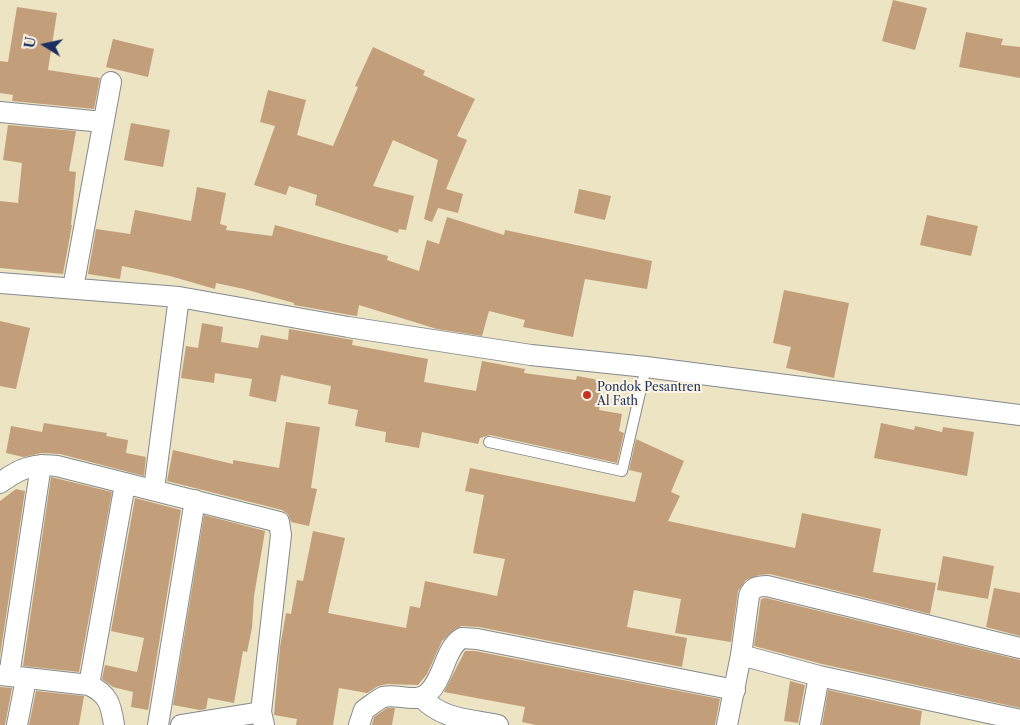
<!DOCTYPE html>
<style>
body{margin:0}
#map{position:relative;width:1020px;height:725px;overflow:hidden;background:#ece4c3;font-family:"Libre Caslon Text",serif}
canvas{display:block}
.north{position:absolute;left:20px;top:20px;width:50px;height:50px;-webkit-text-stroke:4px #fcf5e5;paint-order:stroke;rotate:280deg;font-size:14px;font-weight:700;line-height:20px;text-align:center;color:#1b2f5e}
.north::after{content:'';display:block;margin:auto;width:18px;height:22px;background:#1b2f5e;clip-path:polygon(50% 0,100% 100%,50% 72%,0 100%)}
</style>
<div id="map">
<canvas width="1020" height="725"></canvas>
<div class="north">U</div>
</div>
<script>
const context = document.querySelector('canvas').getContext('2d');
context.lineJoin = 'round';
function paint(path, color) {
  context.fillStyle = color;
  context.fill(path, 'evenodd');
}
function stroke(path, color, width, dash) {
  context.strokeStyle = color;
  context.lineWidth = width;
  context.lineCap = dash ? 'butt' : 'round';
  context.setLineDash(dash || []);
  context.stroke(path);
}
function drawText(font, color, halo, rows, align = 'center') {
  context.font = font + ' "Libre Caslon Text",serif';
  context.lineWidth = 4;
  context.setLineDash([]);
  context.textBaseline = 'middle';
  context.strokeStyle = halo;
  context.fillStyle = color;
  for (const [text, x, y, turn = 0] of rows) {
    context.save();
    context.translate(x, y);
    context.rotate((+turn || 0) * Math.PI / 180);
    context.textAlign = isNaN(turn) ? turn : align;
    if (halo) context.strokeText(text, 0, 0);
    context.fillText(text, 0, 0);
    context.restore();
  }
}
const building = new Path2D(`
 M893,0L927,8L915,50L882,41Z
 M17,7L57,13L48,70L100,78L94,109L12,101L13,95L0,93V61L8,62Z
 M966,32L1003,39L1001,45L1020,47V78L959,67Z
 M113,39L154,49L148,77L106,67Z
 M373,47L425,71L423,75L475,99L457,136L467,140L446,189L463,194L458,213L438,208L432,222L424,219L438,160L393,140L373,186L414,196L406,230L399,229L398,233L315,205L317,195L289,186L286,195L254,185L275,126L260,122L268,90L306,100L297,135L333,146L358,87L355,86Z
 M131,123L170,130L163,167L124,160Z
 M8,125L76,131L69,171L76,172L71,225H72L63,274L0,268V201L18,203L22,163L3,160Z
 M197,187L226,193L220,224L227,226L226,230L272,236L275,225L388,256L387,260L419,271L427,240L439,244L447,217L504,235L505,230L652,261L647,289L585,279L573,337L523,327L525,320L489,311L482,336L437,329L359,305L357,316L350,315L294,305V303L244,289L216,283L215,289L170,276L122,266L120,279L88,274L96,229L130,234L135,210L191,221Z
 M579,189L611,196L605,220L574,213Z
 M927,215L978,226L971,256L920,245Z
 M784,290L849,303L834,378L786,368L791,347L773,343Z
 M0,321L30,328L16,389L0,386Z
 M202,323L223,327L221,342L258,348L261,335L288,340L289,329L353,340L352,345L428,359L424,382L476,391L482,361L525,369L524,373L576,380L577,376L604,381L599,410L622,414L619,431L624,433L617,463L490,435L480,438L478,444L422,432L419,448L385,442L386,432L355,426L358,410L328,404L331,386L281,375L276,402L249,396L252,379L215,373L214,383L181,378L186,346L198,348Z
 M286,422L320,427L311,488L317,489L309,526L291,522L288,514L282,510L167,481L173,450L233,464V460L279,468Z
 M44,423L107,433L106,436L128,440L126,453L146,457L144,476L60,454L42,453L23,457L6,453L11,426L42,432Z
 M881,423L914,430L915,426L942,432L943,427L974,432L967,476L874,458Z
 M636,439L684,461L671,492L680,496L668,521L795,548L802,513L881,529L873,572L936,583L930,614L770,574L759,575L746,580L738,591L731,642L675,633L681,599L634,590L627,627L687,638L682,667L479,627L462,626L455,629L442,641L427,674L418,685L387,684L378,686L367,693L339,688L333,725H296L297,719L274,715L280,647L286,613L291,614L297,580L303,581L313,531L345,538L328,613L406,628L410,606L420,608L425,581L497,596L505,559L473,553L484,495L465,491L470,468L635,502L642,473L629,470Z
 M51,477L112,492L79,672L23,666Z
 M16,489L25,491L0,656V501Z
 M135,498L181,510L148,710L131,707L133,692L113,687L102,679L105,665L137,672L144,638L111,631Z
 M204,515L265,531L254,596L252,628L247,652L243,651L234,703L208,698L206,709L200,710L173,705Z
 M943,556L994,566L988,599L937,590Z
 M994,588L1020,593V636L986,627Z
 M766,598L1020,660V708L822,664L754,646L761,599Z
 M465,651H475L720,699L715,725H536L522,722L525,707L444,692Z
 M790,681L805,685L798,723L784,721Z
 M0,687L12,688L5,725H0Z
 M828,690L922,711L920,725H822Z
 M36,691L84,696L79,725H29Z
 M387,708H395L392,725H372L374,717Z`);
const lane = new Path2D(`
 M489,442L622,471L646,367`);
const street = new Path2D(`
 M0,112L103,122
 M0,283L179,297L348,327L531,355L646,367L1020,415
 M73,288L111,82
 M0,483C19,469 32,463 57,466L279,522L281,535L261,712L264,725
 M154,489L179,297
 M741,655L819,676L1016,719
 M0,675L89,685C108,694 111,704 114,725
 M9,676L41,465
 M89,685L125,484
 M421,697C443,720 468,719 498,725
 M17,725L26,679
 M158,725L195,500
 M181,725L261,712
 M359,725L364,710C370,706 377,700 383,697C398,693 416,704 428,693C444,679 445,647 462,638L477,639L735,690
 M727,725L741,655L749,596C752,587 758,586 767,586L1020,648
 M810,725L819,676`);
const markers = [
 [587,395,5,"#c8321e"]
];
const poiNames = [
 ["Pondok Pesantren",597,388],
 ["Al Fath",597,402]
];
paint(building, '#c29f7a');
stroke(lane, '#848a90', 12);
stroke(street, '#848a90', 22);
stroke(lane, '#fff', 10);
stroke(street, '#fff', 20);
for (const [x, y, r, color] of markers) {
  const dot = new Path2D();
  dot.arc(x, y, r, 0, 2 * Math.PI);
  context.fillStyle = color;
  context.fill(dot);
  stroke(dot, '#fcf5e5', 2);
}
drawText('12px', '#1b2f5e', '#fcf5e5', poiNames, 'left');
</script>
